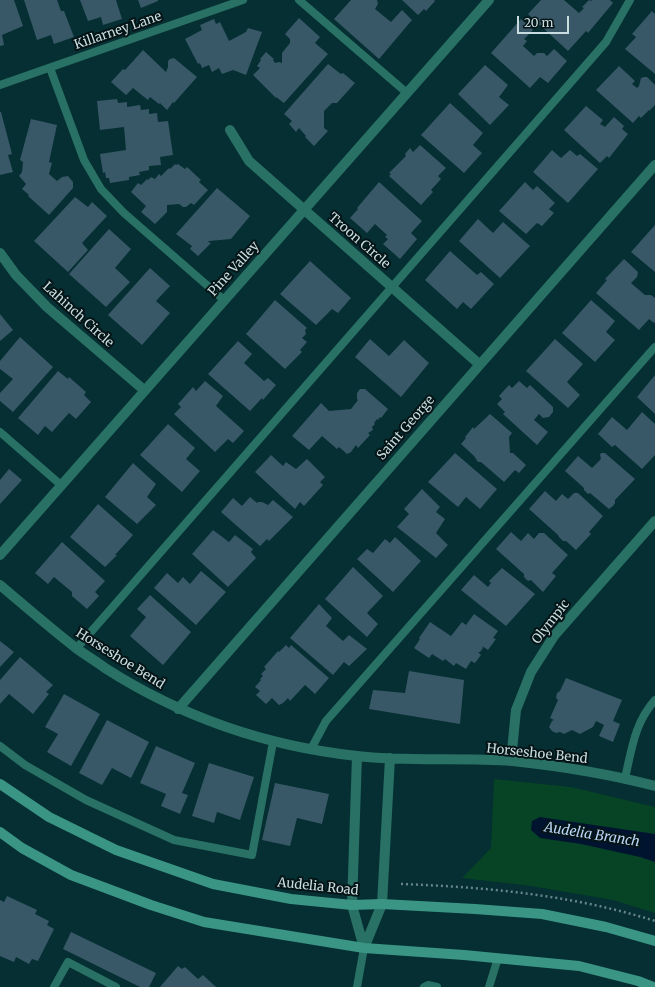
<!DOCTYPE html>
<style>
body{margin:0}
#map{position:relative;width:655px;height:987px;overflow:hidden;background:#052f33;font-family:Merriweather,serif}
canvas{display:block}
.scale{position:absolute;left:517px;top:16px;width:52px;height:18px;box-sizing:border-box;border:2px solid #c9dde0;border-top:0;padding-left:5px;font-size:12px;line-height:14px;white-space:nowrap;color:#c9dde0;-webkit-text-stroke:3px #051416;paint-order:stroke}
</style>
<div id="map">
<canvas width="655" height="987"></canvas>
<div class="scale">20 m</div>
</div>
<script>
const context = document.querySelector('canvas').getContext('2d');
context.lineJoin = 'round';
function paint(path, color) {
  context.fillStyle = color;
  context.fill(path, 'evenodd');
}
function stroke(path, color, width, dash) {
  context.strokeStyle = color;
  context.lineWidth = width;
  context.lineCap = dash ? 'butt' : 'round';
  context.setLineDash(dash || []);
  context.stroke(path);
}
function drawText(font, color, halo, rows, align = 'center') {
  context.font = font + ' Merriweather,serif';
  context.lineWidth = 4;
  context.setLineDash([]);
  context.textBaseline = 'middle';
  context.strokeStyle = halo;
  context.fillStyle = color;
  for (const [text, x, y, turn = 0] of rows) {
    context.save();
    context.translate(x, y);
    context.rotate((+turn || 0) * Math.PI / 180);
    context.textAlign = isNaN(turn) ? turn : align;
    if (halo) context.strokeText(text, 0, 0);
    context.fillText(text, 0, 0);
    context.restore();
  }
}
const green = new Path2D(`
 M494,779L571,787L655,807V913L613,900L531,886L462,878L491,848Z`);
const water = new Path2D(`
 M540,817L655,834V862L640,857L581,844L540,838L531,830L532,821Z`);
const building = new Path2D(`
 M0,0H14L23,26L2,35L4,45L0,46Z
 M24,0H57L61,11H64L74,37L54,44L51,35L37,40Z
 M80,0H116L122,19L103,25L101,17L88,21Z
 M138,0H158V1L141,8Z
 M351,0H377L378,4L375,9L391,22L402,10L412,20L379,59L334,19Z
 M402,0H434L435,1L426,11L424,9L418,15Z
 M541,0H564L579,13L584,8L582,7L589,0L591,1L592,0H610L613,3L588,33L586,31L568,51L528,14Z
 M652,11L655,14V74L625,49L636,37L632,34Z
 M299,18L320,37L315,43L328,54L284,103L276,97V98L253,75L260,68L257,66L261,60L260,59L266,52L274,59L273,60L275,63L279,62L282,63V53L290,43V39L285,34Z
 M214,19L216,24L220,22L229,41L246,32L248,28L262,32L246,75L233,70L222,74L219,68L212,72L209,65L202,68L200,63L198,64L185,39L202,30L200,25Z
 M521,19L533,30L524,39L527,41L523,46L534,56L537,53H544L547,56L554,49L567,61L548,83L540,77L530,88L491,53Z
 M143,50L166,72L168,67V61L170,59L174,58L197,77L174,103L173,102L167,110L160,103L159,104L150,97L148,100L133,88L126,95L111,82L123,69L125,70Z
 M328,64L341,74L343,73L355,83L337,103H332L324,111V128L328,131L314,146L305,137L306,136L299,128L296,132L289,124L292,121L284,114Z
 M485,65L508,85L499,97L509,105L490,125L458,94Z
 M619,66L635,81L632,84L637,88L639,86L641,78L644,77H647L655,85V105L649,111V110L641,118L639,116L633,123L596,90Z
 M117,99L118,103L127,102V107L140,105L141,110L149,109V114L157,113L158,122L168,121L173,155L160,157L161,165L149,166V170L139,172L140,175L129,177V180L110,183L109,178H106L105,172L103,173L100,154L126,150L124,127L100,130L97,101Z
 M450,103L483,133L473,145L482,153L464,173L421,135Z
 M586,106L603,120L600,124L605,127L614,117L624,126L622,129L628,134L609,158L607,156L600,163L564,130Z
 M0,112H1L12,154L8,155L13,172L0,175Z
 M31,119L57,125L49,162L52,163L49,174L57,181L62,177L68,176L73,182V188L49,215L28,196L29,195L22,189L26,184L19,176L22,172L23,162L20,160Z
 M420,145L446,168L438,176L441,179L431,190L433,192L421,205L389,176L391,174L389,173L406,156L405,154L410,148L413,152Z
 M552,150L561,158L570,150L577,156L580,154L598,169L568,203L533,172Z
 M175,164L176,165L178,164L185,169L187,167L201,180L199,182L208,190L194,205L191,203L186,207H183L179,204L167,205V212L155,224L141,212L146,206L131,192L138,183L141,185L147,179L148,180L151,177L155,179L159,174L161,176L169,168L170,169Z
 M379,182L422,221L411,233L417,239L400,259L383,244L388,239L385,237L387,235L375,224L367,233L350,218L358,209L357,208Z
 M525,182L533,190L537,186L555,203L549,209L554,213L542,226L537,223L526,234L499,211Z
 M217,188L250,216L231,239L209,241L208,242L211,243L198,256L190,249L192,246L176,234Z
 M75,197L88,207L92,202L107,216L82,243L88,250L68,272L34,241Z
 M478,219L493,233L503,222L530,246L500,278L459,241Z
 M655,225V272L631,252Z
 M109,229L131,249L115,268L130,282L106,307L69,274Z
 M450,251L477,275L481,272L494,284L471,309L463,302L457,309L425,280Z
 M624,259L638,272L637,277L631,283L645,295H651L655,298V322L654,323L649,319L639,330L596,293L607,280L605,279Z
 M310,261L351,298L338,313L332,309L316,325L280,294Z
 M150,268L170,286L156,301L170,313L142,345L108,315Z
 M275,300L307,328L305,330L306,334L302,338L307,342L300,350L302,352L285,369L246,334Z
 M591,300L615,321L606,332L615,340L595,362L562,333Z
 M0,314L13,330L0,341Z
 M20,337L53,367L13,412L0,401V393L13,379L0,369V361Z
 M370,339L389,356L404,340L429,363L401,397L355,357Z
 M555,339L583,364L567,382L580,395L568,408L526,371Z
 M238,341L252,354L244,363L264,381L268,378L276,385L263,400L262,398L250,411L208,374Z
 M58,371L68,379L69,377L86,392L84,395L91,402L76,419L69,413L52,432L45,426L38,435L18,418Z
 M655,375V414L637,397Z
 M205,381L223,396L216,406L244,431L233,443L228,439L215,452L174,414L181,407L178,404L193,387L196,391Z
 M519,381L527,388L530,385L553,407V412L549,417L543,418L539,414L534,420L548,432L537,445L503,414L505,412L497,404L502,399L499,396L509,385L512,388Z
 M360,389H365L388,409L381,418L380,417L378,420L377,419L374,423L375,424L372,427L373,430L368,433L370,435L358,448L356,445L351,452L347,454L339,447L337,449L322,436L309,450L292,436L321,403L329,411L351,409L358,400L357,399V393Z
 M642,412L655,424V455L642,469L615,445L612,447L598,434L612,417L627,430Z
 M490,414L512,433L509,437L510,453H513L526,465L519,473L515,470L504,482L481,462H478L474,456L461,444L466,438L465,437L473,427L474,429Z
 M168,424L195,448L186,459L200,471L182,492L140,455Z
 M455,453L497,489L480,509L466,497L458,507L428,482Z
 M601,453H605L635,479L615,500V503L613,506L609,509L590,493L588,494L584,490V488L565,471L578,456L592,468L601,459L600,455Z
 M271,455L283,466L286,462L296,469L307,459L325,477L320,482L323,485L304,506L300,502L295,509L255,472Z
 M133,463L156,484L147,497L156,505L137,524L105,497Z
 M9,469L22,480L0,504V480Z
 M422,489L440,507L436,512L445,519L436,533L448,545L436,558L397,527L409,514L404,509Z
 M545,491L556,501L562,494L568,499L574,493H578L603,516L589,532L591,534L576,550L566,541H563L559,537L558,535L529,509Z
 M250,497L257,503L258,502H262L268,505L273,500L293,517L269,541L267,539L260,546L221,512L233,498L242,506Z
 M98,504L133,535L115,555H117L105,567L70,537Z
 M213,530L229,542L235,535L253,549L251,552L256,558L228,587L192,554Z
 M511,532L521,541L528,533L534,539L539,533H544L568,555L552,573L556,576L543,592L531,580L528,581L524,577V574L496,549Z
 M395,537L421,561L393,592L357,559L367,549L373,553L385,539L390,543Z
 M62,542L105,581L95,592L99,596L87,609L72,596V592L54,577L48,584L35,573Z
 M353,567L383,596L367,613L378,624L367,637L325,599Z
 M502,568L535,594L506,626L461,590L474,575L488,587L491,583L489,581Z
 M201,571L226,592L196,625L154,588L167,573L178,583L183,577L190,584Z
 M150,595L191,632L163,665L130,636L146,617L137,609Z
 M319,604L332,618L326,626L343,641L349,635L367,649L349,666L344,662L333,675L290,638Z
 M474,614L498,631L493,638L496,639L488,650L482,646L483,648L480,652H478L481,655L475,663L471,661L466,669L456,663L454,666L445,659L443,661L432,654L429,658L414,648L420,639L419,638L430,622L451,636L462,622L466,625Z
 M0,641L14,652L0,667Z
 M286,645L289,648L291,645L329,678L315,694L305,685L290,701L288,698L283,703L279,705L272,698L266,704L256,695L260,691L255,687L261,680L260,679L263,676L261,674L266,669L264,667L278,651L279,652Z
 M20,657L53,685L46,692L49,694L33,714L9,694L0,704V680Z
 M409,671L464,680L460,724L369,709L373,690L405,693Z
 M566,678L622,700L613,721L620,724L613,742L599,736L604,725L596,721L593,727L580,734L572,730L564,734L560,732L556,733L552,731L549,727L552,721L554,720L550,718L558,700L556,698L557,693L560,691Z
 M64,694L100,714L71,766L47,752L58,734L45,727Z
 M107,720L149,742L131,778L112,768L102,785L79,773Z
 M156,746L195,763L182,793L188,795L180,814L161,806L166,794L140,783Z
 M209,763L254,777L240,820L217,812L214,823L192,816Z
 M275,783L329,794L322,824L297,818L290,846L262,840Z
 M7,896L37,910L35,914L49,921L47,925L54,929L38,961L32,959L29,964L16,957L14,962L0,956V900L4,902Z
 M71,932L156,973L149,987H140L63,949Z
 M178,966L182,969L185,967L198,979L203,975L216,987H160Z`);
const path = new Path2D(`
 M401,884C486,887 573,895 655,921`);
const lane = new Path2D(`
 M299,0L407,93
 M50,68L84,160L101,189L124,213L224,300
 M0,85L243,0
 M0,432L61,485
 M76,649L606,42L630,0
 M0,746L25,765L86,800L174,840L252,855L273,742
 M311,749L326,721L655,347
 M625,778C632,749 634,724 655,700
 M54,987L68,962L116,987
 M357,987L364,948
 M424,987L428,985L437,987
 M489,987L498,958`);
const street = new Path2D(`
 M230,130L249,161L479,364
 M0,253L16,275L47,307L144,390
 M0,555L489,0
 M0,585C25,606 50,628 76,648C85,655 96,661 105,668C183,718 265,746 357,756C408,762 461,757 512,761C560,766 609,774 655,786
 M178,709L655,165
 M357,756L352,905L364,948
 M511,761L516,710L531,672L554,636L655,521
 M364,948L382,904L390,758`);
const secondary = new Path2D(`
 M0,784L49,817L116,850L213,884L291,899L352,905L382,904L475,909L542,914L606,927L655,941
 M0,832L22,848L71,875L151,905L204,922L364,948L464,955L579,966L638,981L653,987`);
const streetNames = [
 ["Killarney Lane",118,31,-19],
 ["Troon Circle",359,241,41],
 ["Pine Valley",234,269,-48],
 ["Lahinch Circle",78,315,42],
 ["Saint George",406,428,-49],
 ["Olympic",551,622,-52],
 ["Horseshoe Bend",120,659,32],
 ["Horseshoe Bend",537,754,6],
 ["Audelia Road",318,887,6]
];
const waterNames = [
 ["Audelia Branch",592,835,9]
];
paint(green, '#064425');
paint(water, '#001430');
paint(building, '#385867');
stroke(path, '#67868a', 2.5, [2, 3]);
stroke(lane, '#297164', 8);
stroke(street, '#297164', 10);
stroke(secondary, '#3a9585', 10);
drawText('13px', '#c9dde0', '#051416', streetNames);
drawText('italic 14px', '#bad4f5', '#051416', waterNames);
</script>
